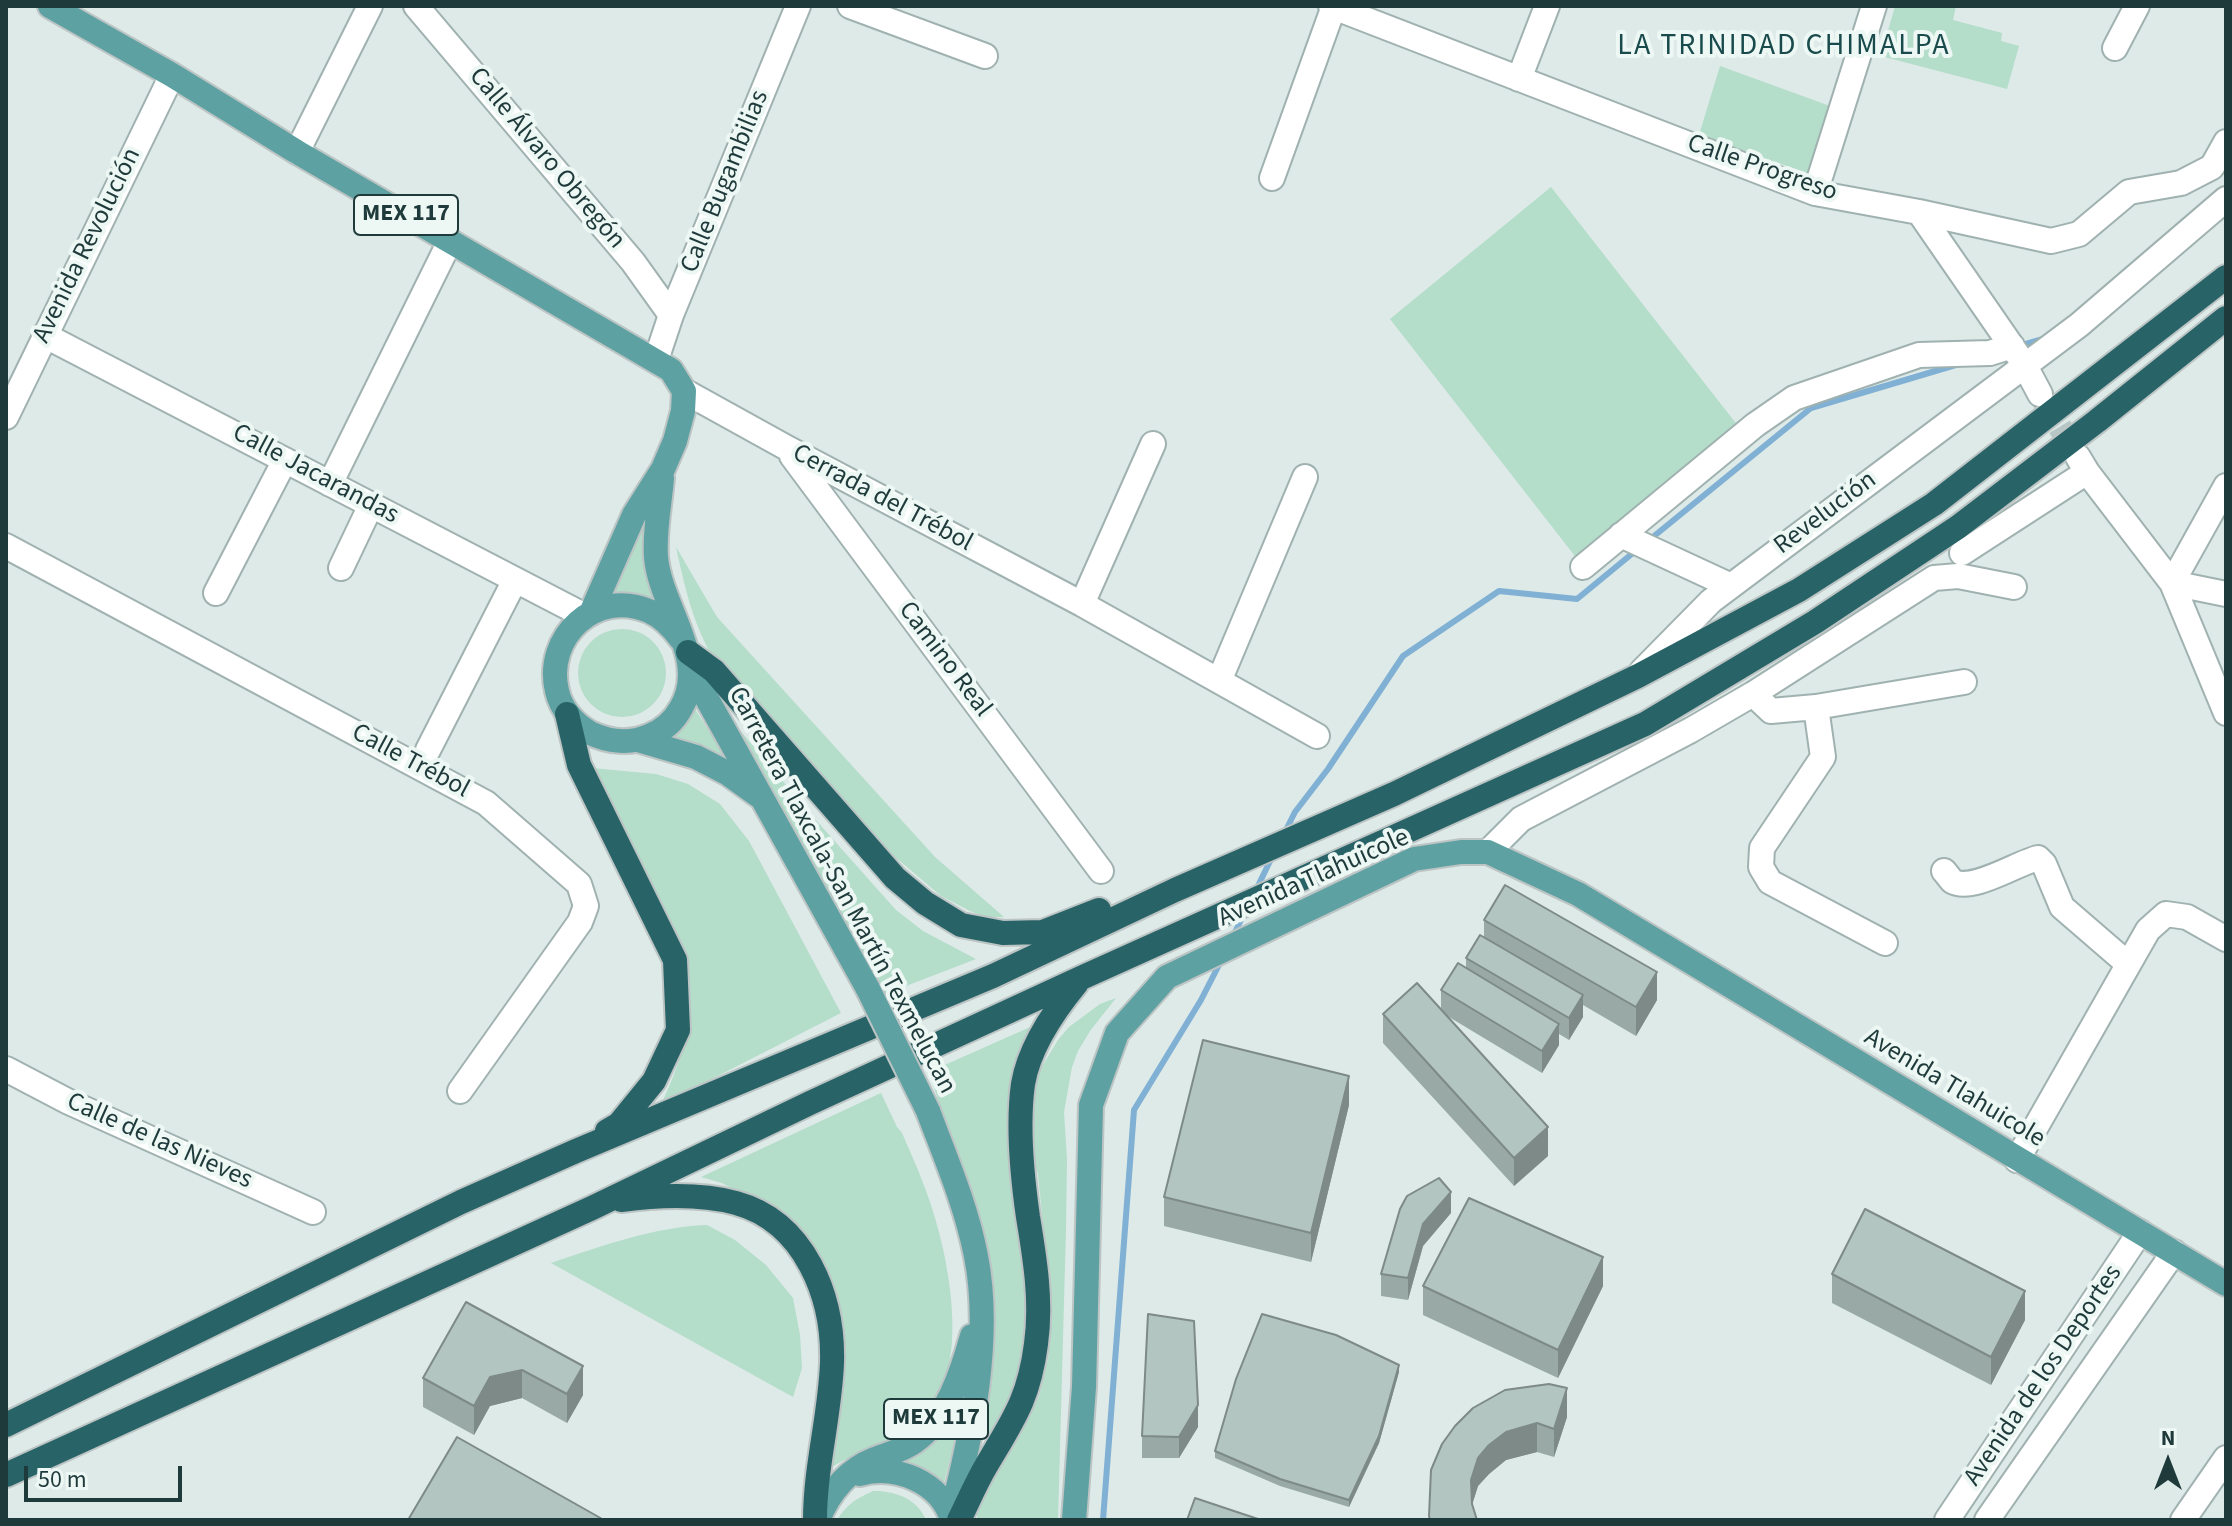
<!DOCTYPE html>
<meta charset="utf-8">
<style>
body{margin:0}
#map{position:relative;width:2232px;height:1526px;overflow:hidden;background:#ddeae8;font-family:"Source Sans 3",sans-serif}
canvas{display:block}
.frame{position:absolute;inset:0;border:8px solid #1e3a3a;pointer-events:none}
.north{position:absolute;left:2128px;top:1422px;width:80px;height:80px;-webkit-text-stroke:6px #edf7f4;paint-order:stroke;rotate:0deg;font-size:22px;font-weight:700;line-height:32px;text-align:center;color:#1e3a3a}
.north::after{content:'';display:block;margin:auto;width:28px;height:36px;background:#1e3a3a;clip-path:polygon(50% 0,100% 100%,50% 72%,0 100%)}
.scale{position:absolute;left:24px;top:1466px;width:158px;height:36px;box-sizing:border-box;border:4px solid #1e3a3a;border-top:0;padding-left:10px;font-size:24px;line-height:28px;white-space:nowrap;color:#1e3a3a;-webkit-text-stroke:6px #edf7f4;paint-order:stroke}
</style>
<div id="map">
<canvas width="2232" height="1526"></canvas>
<div class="frame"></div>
<div class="north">N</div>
<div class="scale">50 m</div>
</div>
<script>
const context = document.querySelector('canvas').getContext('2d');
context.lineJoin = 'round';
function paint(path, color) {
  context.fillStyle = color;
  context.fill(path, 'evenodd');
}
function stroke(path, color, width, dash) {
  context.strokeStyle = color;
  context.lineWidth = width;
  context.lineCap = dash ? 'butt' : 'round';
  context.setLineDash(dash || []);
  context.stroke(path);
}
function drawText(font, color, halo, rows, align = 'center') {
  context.font = font + ' "Source Sans 3",sans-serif';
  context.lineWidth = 8;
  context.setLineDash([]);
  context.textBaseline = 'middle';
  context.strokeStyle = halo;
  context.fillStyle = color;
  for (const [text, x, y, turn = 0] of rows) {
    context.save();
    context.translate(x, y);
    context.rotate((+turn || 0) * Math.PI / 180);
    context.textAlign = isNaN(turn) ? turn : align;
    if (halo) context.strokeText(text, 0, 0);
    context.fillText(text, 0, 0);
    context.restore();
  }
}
const green = new Path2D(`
 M1895,6H1956L1953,20L2002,33L2001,41L2019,46L2007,89L1881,56Z
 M1720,66L1830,106L1810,174L1699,135Z
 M1551,187L1742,431L1578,560L1390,319Z
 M645,521L656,609L602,603Z
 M676,547L717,617L935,857L1004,917H986L970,911L941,896L894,856L715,661C693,625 685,588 676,547Z
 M578 673a44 44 0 1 1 88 0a44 44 0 1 1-88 0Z
 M693,706L734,770L666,739Z
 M728,716L814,818L896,910L923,931L976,959L880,996Z
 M592,768L656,774L688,784L720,804L749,841L841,1013L661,1105C683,1056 695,1024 685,970Z
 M1116,998L1090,1031L1078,1051L1072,1067L1064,1112L1067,1159L1066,1229L1058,1520H977V1513L991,1477L1029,1417L1039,1396L1048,1360L1052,1314L1050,1272L1046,1255L1038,1174L1031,1152L1029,1131L1035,1078L1058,1040L1069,1027L1100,1004Z
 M1037,1024L1009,1107L1008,1125L1022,1215L1030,1354L1003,1420L985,1443L990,1345L952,1143L929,1072Z
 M881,1093L897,1127L902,1133C909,1150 917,1166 923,1183C945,1238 969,1344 937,1398C931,1408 921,1417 912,1424C888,1446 852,1452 826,1471L839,1320L763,1205L722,1183L701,1177Z
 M707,1225L735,1240L766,1265L793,1298L800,1335L802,1368L793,1397L551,1263C602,1246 653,1227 707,1225Z
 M963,1407L942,1491L917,1467L903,1462L949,1424Z
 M873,1491C895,1491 917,1498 926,1520H837C846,1505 857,1498 873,1491Z`);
const stream = new Path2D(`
 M2019,346L2043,339
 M1648,541L1811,408L1959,364
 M1284,834L1295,812L1328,769L1403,656L1499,591L1577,599L1639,548
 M1255,892L1273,855
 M1232,938L1245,912
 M1103,1520L1134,1110L1201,1000L1222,959`);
const minorTunnel = new Path2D(`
 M2041,396L2078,457`);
const minor = new Path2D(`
 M416,6L633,262L671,315
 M850,6L985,56
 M1331,6L1815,193L1919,212L2051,241L2079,234L2129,192L2181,183L2212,167L2226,142
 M2115,48L2137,6
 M1519,79L1547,6
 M297,152L370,6
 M1272,178L1334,6
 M1815,193L1874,6
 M1919,212L2024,364L2040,394
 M44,335L585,616
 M656,360L671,315L798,6
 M684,391L787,448L1082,604L1317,736
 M6,417L172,75
 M792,456L1101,871
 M2078,457L2087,472L2172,583L2226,713
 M330,484L450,241
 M2226,486L2172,583L2226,594
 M1621,535L1731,586
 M6,546L486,803L579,884L586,906L580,922L460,1091
 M1962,553L2087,472
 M1583,567L1755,425L1794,398L1919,355L1990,353L2012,346
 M341,568L371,505
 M216,593L285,460
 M1082,604L1153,444
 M1642,671L1711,601L2079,325L2226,199
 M1219,681L1305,477
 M1753,694L1771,711L1816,707L1964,682
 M1816,707L1823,757L1762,848L1761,867L1770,882L1885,943
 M428,750L515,580
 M1488,852L1521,819L1691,730L1753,694L1934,578L1958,576L2014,587
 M1944,871C1945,872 1952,881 1952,881C1972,893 2017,863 2038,858L2044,864L2062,907L2128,964
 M6,1069L69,1102L313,1212
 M2017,1160L2148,930L2166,914L2187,917L2226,939
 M1947,1520L2140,1232
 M1987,1520L2174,1252
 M2183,1520L2226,1458`);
const major = new Path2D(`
 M50,6L172,75L297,152L671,370L684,391L683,411L675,441L663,469L634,515L591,613
 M662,478C660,503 654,531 656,557C660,607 710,660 681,708C674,721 662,731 649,736C630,744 609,742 590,733C574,724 561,709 557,691C544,637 596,588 649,611C663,617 672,627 681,639
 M691,670L868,989
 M638,740L696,757L727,773L759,796
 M928,1111C946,1159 966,1205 976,1256C992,1337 972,1435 951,1515
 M860,1474C896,1464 941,1482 952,1520
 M818,1520C829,1493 847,1470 875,1459C888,1454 903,1450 914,1442C947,1419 962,1372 972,1336
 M1074,1520L1084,1387L1091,1105L1117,1033L1167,977L1414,859L1461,852H1488L1578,894L2226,1284`);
const highway = new Path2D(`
 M688,652L714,671L895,878L925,903L961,925L1003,933L1043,932L1099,910
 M567,714L579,765L675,960L678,1030L654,1081L619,1124L607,1131
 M621,1200C659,1195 699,1193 736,1203C805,1222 834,1297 832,1363C830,1416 815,1467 815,1520
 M6,1425L461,1202L576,1151L993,976L1175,890L1394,794L1638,676L1799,590L1934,504L2226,277
 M6,1475L592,1208L810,1103L1081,978L1645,724L1815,622L1958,527L2097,421L2226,318
 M959,1520C968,1502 976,1483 986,1466C1013,1420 1029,1399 1036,1344C1042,1302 1035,1259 1028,1217C1022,1175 1017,1127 1023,1084C1029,1048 1054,1011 1077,983`);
const majorBridge = new Path2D(`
 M868,989L928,1111`);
const wall = new Path2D(`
 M1484,920L1657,1000L1636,1036L1583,1005V1017L1569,1040L1559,1034V1045L1542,1073L1444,1014L1548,1156L1514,1186L1383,1043V1014L1441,1010V990L1466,968V958L1484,938Z
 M1349,1105L1311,1262L1164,1226V1197Z
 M1451,1213L1423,1246L1408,1300L1381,1296V1274Z
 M1832,1274L2025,1320L1991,1385L1832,1303Z
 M1423,1286H1603L1558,1378L1423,1315Z
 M466,1302L583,1395L567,1423L522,1398L490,1406L474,1435L423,1407V1378Z
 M1399,1372L1379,1443L1349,1507L1280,1486L1215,1458V1451Z
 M1567,1417L1554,1457L1537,1452L1506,1460L1489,1474L1478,1486L1472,1505L1477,1520H1429L1431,1470L1442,1444Z
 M1198,1427L1179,1458H1142V1436Z`);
const shadedWall = new Path2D(`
 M1657,972V1000L1636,1036V1007Z
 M1583,995V1017L1569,1040V1018Z
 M1559,1024V1045L1542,1073V1051Z
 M1349,1076V1105L1311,1262V1233Z
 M1548,1127V1156L1514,1186V1158Z
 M1451,1192V1213L1423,1246L1408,1300V1278L1423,1224Z
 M1603,1257V1286L1558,1378V1350Z
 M2025,1291V1320L1991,1385V1357Z
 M1399,1365V1372L1379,1443L1349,1507V1500Z
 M583,1366V1395L567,1423V1394Z
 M522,1370V1398L490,1406L474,1435V1406L490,1377Z
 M1567,1388V1417L1554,1457V1429Z
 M1198,1405V1427L1179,1458V1437Z
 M1537,1423V1452L1506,1460L1489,1474L1478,1486L1471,1508V1480L1478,1458L1489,1445L1506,1432Z`);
const building = new Path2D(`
 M1505,885L1657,972L1636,1007L1484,920Z
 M1480,935L1583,995L1569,1018L1466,958Z
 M1458,963L1559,1024L1542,1051L1441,990Z
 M1417,983L1548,1127L1514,1158L1383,1014Z
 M1203,1040L1349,1076L1311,1233L1164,1197Z
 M1439,1178L1451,1192L1423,1224L1408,1278L1381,1274L1400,1209L1407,1196Z
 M1469,1198L1603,1257L1558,1350L1423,1286Z
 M1865,1209L2025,1291L1991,1357L1832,1274Z
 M466,1302L583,1366L567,1394L522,1370L490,1377L474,1406L423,1378Z
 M1148,1314L1194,1321L1198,1405L1179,1437L1142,1436Z
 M1262,1314L1336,1335L1399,1365L1379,1436L1349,1500L1280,1479L1215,1451L1236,1379Z
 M1549,1384L1567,1388L1554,1429L1537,1423L1506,1432L1489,1445L1478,1458L1471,1480L1472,1504L1477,1520H1430L1429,1516L1431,1470L1442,1444L1455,1426L1473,1408L1505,1390Z
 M457,1437L604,1520H408Z
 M1195,1498L1261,1520H1187Z`);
const shields = [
 [406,215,104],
 [936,1419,104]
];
const shieldNames = [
 ["MEX 117",406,215],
 ["MEX 117",936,1419]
];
const streetNames = [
 ["Calle Álvaro Obregón",546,159,50],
 ["Calle Progreso",1762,169,19],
 ["Calle Bugambilias",726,182,-68],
 ["Avenida Revolución",88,246,-64],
 ["Calle Jacarandas",315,475,28],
 ["Cerrada del Trébol",882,499,28],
 ["Revelución",1826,514,-37],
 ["Camino Real",944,660,53],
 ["Calle Trébol",410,762,28],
 ["Avenida Tlahuicole",1314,879,-24],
 ["Carretera Tlaxcala-San Martín Texmelucan",841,891,62],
 ["Avenida Tlahuicole",1954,1089,31],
 ["Calle de las Nieves",159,1142,24],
 ["Avenida de los Deportes",2044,1376,-56]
];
const quarterNames = [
 ["LA TRINIDAD CHIMALPA",1784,47]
];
paint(green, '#b4ddca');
stroke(stream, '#80b0d3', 6);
stroke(minorTunnel, '#b7c7c5', 24, [24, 12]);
stroke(minor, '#a0b2b0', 28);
stroke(major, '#bcc4c4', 28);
stroke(highway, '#bcc4c4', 28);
stroke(minor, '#fff', 24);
stroke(major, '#5ea1a2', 24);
stroke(highway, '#286367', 24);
stroke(majorBridge, '#bcc4c4', 28, []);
stroke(majorBridge, '#5ea1a2', 24);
paint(wall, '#99a9a6');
paint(shadedWall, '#7d8a87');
paint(building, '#b2c5c1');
stroke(building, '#7d8a87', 2);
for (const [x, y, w] of shields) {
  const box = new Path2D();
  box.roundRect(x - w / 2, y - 20, w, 40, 6);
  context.fillStyle = '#edf7f4';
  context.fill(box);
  stroke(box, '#1e3a3a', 2);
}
drawText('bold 24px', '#1e3a3a', null, shieldNames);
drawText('26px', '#1e3a3a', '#edf7f4', streetNames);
context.letterSpacing = '2px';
drawText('30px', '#194b4d', '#edf7f4', quarterNames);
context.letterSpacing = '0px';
</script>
